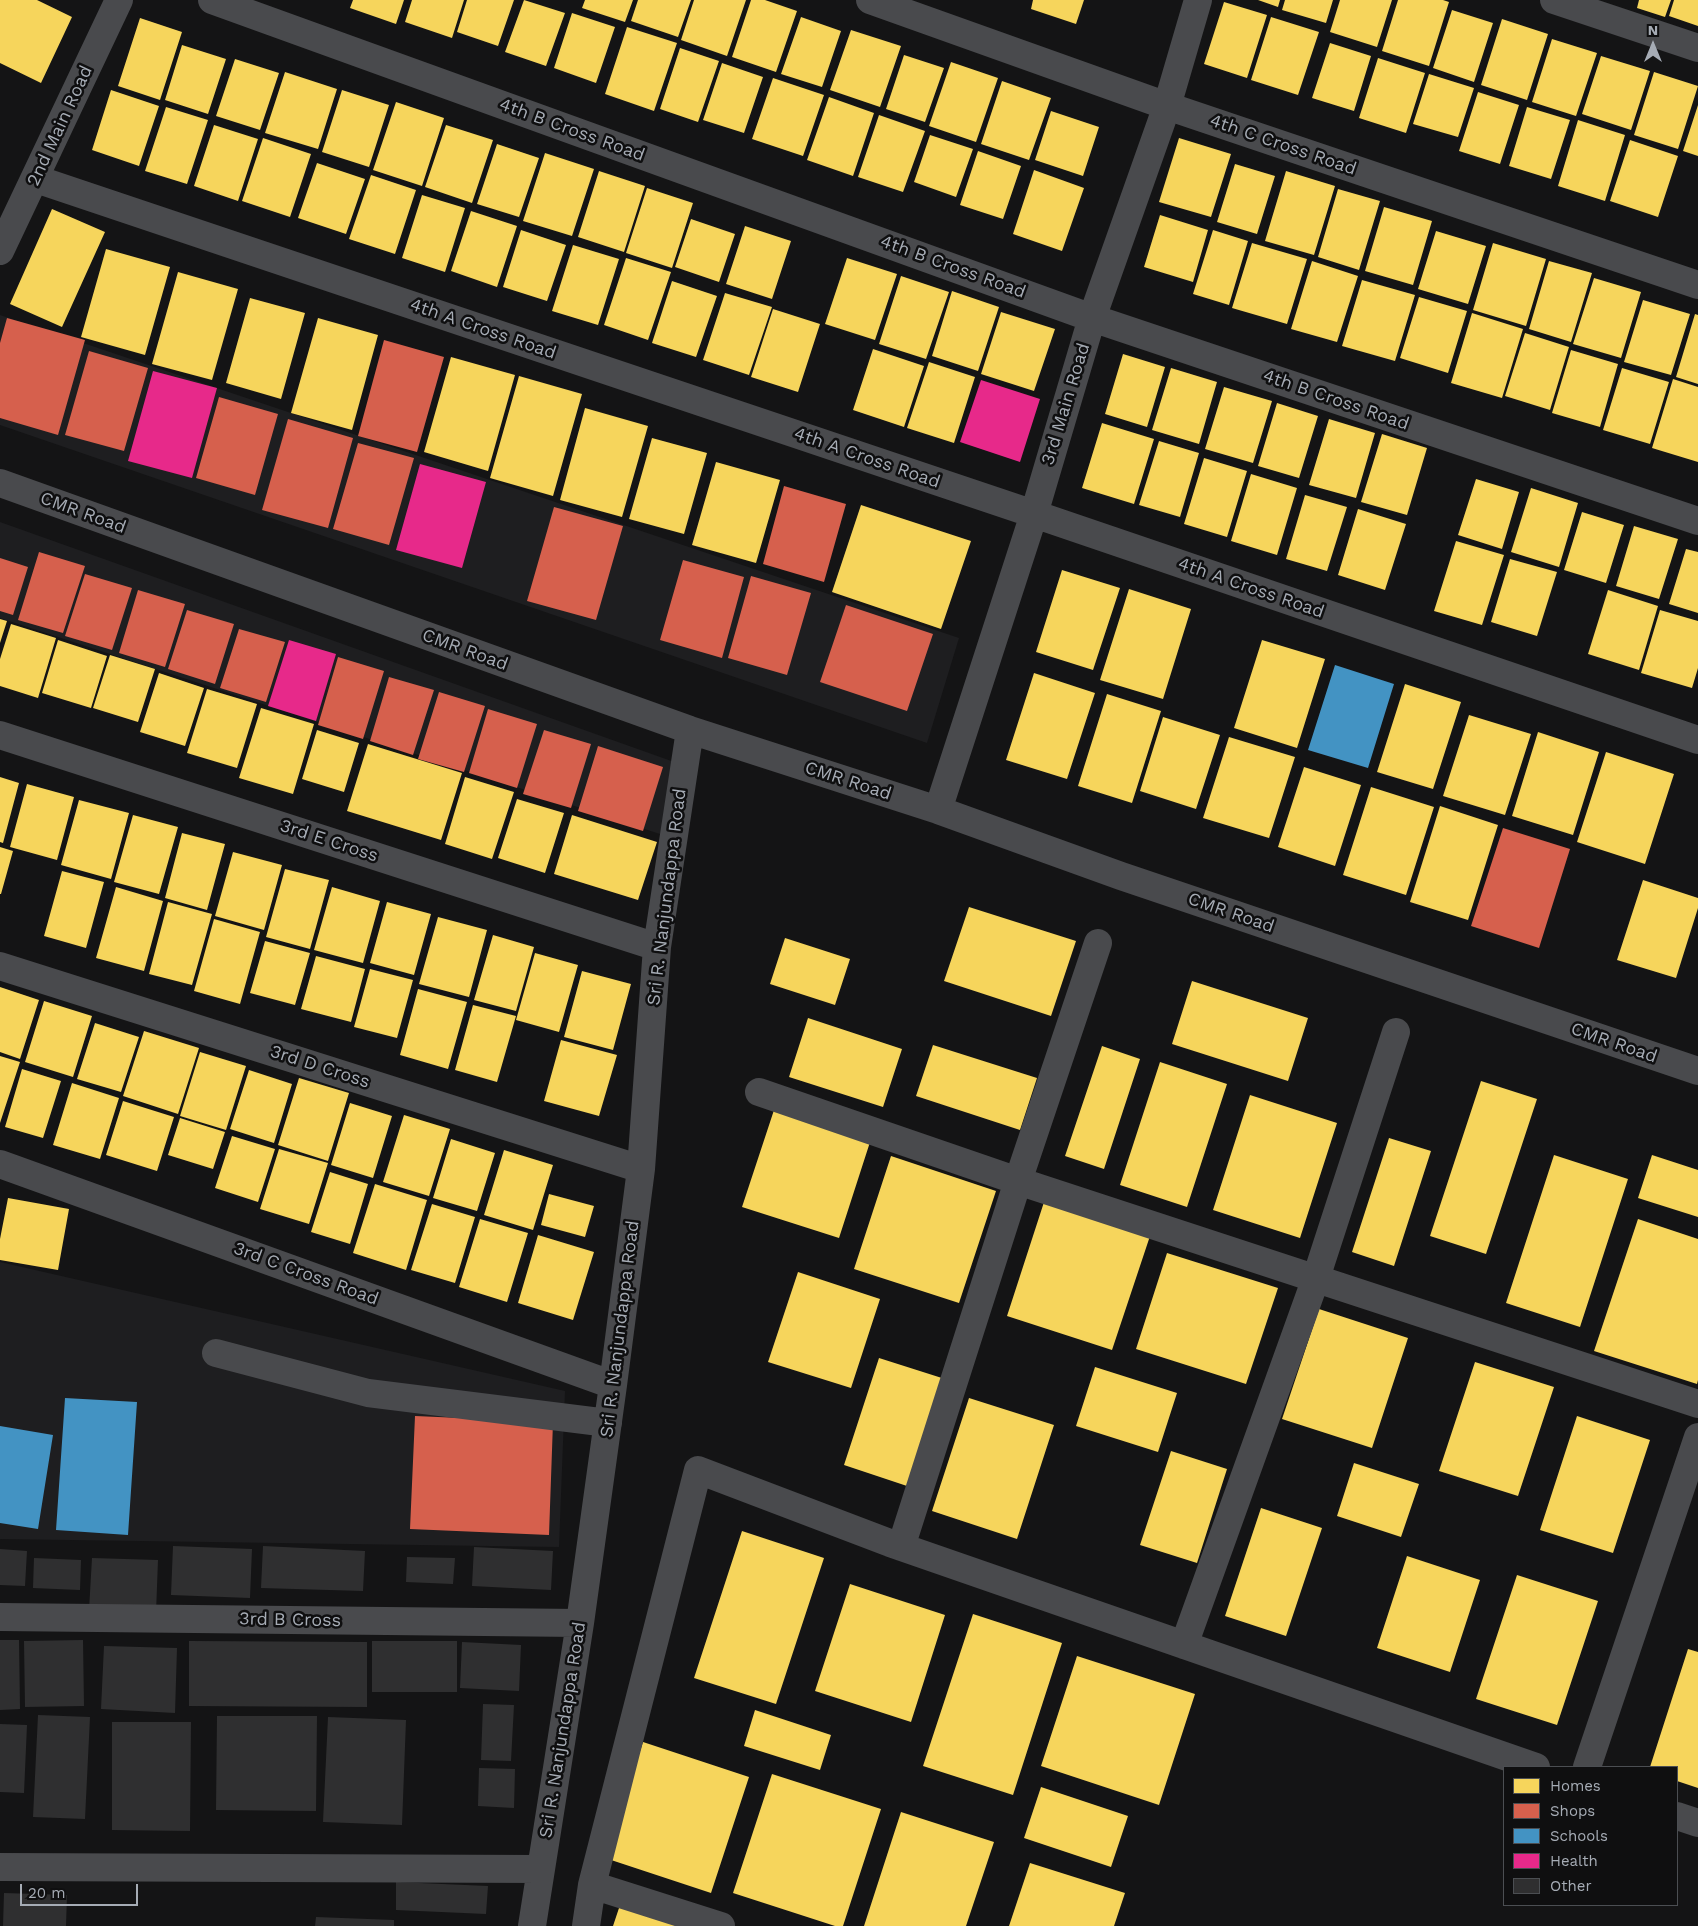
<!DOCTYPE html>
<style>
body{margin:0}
#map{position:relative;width:1698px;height:1926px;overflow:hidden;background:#141415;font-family:"Work Sans",sans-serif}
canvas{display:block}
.legend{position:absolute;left:1503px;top:1766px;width:175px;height:140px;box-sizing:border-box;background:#0f0f10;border:1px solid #4b4e52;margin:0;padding:6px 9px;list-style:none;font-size:15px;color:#a6acb5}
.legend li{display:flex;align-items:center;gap:10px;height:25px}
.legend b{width:25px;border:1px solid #4b4e52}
.north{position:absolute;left:1628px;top:20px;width:50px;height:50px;-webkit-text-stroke:4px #0f0f10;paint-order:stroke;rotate:0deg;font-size:14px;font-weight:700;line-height:20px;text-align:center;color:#a6acb5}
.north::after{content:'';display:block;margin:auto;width:18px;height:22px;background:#a6acb5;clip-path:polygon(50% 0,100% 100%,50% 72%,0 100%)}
.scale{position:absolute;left:20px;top:1884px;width:118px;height:22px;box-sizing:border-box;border:2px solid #a6acb5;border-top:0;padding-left:6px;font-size:15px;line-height:18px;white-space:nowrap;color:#a6acb5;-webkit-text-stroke:4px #0f0f10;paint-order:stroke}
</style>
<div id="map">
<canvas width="1698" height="1926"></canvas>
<ul class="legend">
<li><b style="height:14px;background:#f6d55c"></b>Homes</li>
<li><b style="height:14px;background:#d6604d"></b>Shops</li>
<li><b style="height:14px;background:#4393c3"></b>Schools</li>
<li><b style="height:14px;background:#e7298a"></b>Health</li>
<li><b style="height:14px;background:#2f2f30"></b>Other</li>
</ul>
<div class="north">N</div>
<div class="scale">20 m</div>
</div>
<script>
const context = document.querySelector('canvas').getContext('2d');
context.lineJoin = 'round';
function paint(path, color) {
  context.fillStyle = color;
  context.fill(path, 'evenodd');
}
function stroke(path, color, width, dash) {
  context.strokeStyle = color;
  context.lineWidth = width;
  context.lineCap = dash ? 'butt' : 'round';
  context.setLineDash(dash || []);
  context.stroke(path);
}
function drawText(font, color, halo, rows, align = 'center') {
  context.font = font + ' "Work Sans",sans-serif';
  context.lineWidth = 5;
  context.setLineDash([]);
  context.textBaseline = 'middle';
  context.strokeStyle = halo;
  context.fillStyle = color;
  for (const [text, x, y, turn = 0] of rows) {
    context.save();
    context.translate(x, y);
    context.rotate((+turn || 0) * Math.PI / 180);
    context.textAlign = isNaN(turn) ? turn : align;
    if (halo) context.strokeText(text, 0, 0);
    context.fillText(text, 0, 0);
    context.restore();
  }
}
const built = new Path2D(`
 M0,315L959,638L927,743L0,425Z
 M0,522L677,763L663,835L0,618Z
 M0,1262L565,1391L559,1547L0,1539Z`);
const homes = new Path2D(`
 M0,0H37L72,17L41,83L0,63Z
 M353,0H404L396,24L350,8Z
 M412,0H464L452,38L405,22Z
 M467,0H514L498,46L457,32Z
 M524,0L565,13L546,66L505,52Z
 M585,0H633L625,22L582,8Z
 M638,0H691L678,37L631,21Z
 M694,0H746L727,56L681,40Z
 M751,0H765L797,11L776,72L732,57Z
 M1033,0H1084L1076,24L1031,9Z
 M1258,0H1280L1278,7Z
 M1285,0H1333L1326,23L1282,10Z
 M1340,0H1392L1377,47L1330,32Z
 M1398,0H1443L1449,2L1429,66L1382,51Z
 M1639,0H1671L1665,17L1637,8Z
 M1674,0H1698V26L1669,16Z
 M1224,2L1267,15L1247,78L1204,64Z
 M1452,10L1493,23L1474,82L1433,68Z
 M572,13L615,27L596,83L554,68Z
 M801,17L841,31L822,87L781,74Z
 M1271,17L1319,32L1298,95L1251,80Z
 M140,18L182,32L160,100L118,86Z
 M1502,19L1548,34L1527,100L1481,85Z
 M627,27L677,43L654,111L605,94Z
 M851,30L901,46L880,107L830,90Z
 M1552,39L1597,53L1576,116L1532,102Z
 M1330,43L1371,56L1354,111L1312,98Z
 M182,45L226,59L208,114L165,100Z
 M680,48L719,61L698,122L660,109Z
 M904,55L944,68L925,122L886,109Z
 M1601,56L1650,71L1631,130L1582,114Z
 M1378,58L1425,73L1406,133L1359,118Z
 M235,59L279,73L260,130L216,116Z
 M951,62L998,78L976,142L929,126Z
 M722,63L763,77L744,133L703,120Z
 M285,72L337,89L318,149L265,133Z
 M1654,72L1698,86L1678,149L1634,135Z
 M1429,74L1474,88L1458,137L1413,124Z
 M773,78L824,95L803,156L752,139Z
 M1002,81L1051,98L1029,160L981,144Z
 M111,90L159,106L139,166L92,150Z
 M342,90L389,105L369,167L322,152Z
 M1478,92L1519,105L1500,164L1459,151Z
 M829,97L874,113L853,176L807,160Z
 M396,102L444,118L422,186L373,170Z
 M1698,105V156L1683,151Z
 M166,107L208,120L187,184L145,171Z
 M1527,107L1570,120L1551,179L1509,166Z
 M1051,111L1099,127L1083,176L1035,160Z
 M879,115L925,131L903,192L858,177Z
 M1578,120L1625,135L1605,201L1558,186Z
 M214,125L258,139L238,201L194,186Z
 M446,125L493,140L472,203L425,187Z
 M930,135L973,149L956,197L914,182Z
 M263,138L311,154L290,217L242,201Z
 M1179,138L1231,154L1211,217L1159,202Z
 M1630,140L1678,156L1658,217L1610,201Z
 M497,144L539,158L519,217L477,204Z
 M978,151L1021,166L1003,219L960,205Z
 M545,153L594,169L572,236L523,221Z
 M317,163L365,179L346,234L298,218Z
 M1235,164L1275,176L1257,234L1217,222Z
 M1034,170L1084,188L1062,251L1013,234Z
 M599,171L645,186L624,252L578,237Z
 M1286,171L1335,186L1314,255L1265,241Z
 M371,175L416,190L395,254L349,239Z
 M647,188L693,203L672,268L626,253Z
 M1338,189L1380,201L1359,270L1318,257Z
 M422,195L465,208L445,272L402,258Z
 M1384,207L1432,221L1413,285L1365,271Z
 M52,209L105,232L62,327L10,304Z
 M471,211L517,226L497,287L451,271Z
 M1160,215L1208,230L1193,282L1144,267Z
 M691,219L735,234L719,282L675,267Z
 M745,226L791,241L772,299L726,284Z
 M521,230L566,245L547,301L503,287Z
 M1213,230L1248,241L1229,305L1193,294Z
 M1436,231L1486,246L1468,304L1418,289Z
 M1252,243L1307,259L1287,324L1232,308Z
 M1493,243L1546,259L1526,326L1473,310Z
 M573,245L619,259L598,325L552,311Z
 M106,249L170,267L145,355L81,337Z
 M626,258L671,272L648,340L604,325Z
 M847,258L897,274L875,340L825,324Z
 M1312,261L1358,276L1337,342L1291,329Z
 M1549,261L1592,273L1571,342L1529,329Z
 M178,272L238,289L212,380L152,364Z
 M901,276L949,292L926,359L879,344Z
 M1594,278L1641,292L1621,358L1573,344Z
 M1362,280L1415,295L1395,361L1342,346Z
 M672,281L717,296L696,357L652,343Z
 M952,291L999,307L978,371L932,356Z
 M725,293L772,307L749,375L703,360Z
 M1419,297L1467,311L1448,373L1400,358Z
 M250,298L305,313L281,399L226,383Z
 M1643,300L1690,314L1671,375L1624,362Z
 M773,309L820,324L798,392L751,377Z
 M1001,312L1055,329L1034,391L981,374Z
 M1472,313L1523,329L1502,398L1451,383Z
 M1695,314L1698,315V384L1676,377Z
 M318,318L378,335L352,430L291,413Z
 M1525,333L1569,347L1550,410L1505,396Z
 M873,349L924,366L904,427L853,410Z
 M1571,350L1618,364L1600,427L1552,413Z
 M1123,354L1165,367L1147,427L1105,414Z
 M451,357L515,375L488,471L424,452Z
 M929,362L975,377L954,443L907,428Z
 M1171,368L1217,382L1199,444L1152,430Z
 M1622,368L1669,382L1650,444L1603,430Z
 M519,376L582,394L553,496L490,478Z
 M1673,379L1698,387V462L1652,448Z
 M1224,387L1272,401L1253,463L1205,449Z
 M1277,403L1318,416L1299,478L1258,466Z
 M585,408L648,426L622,517L560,500Z
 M1329,419L1375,433L1356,498L1309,485Z
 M1102,423L1154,439L1134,504L1082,488Z
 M1382,434L1427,448L1407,515L1361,502Z
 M652,438L707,453L684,534L629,519Z
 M1159,441L1199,453L1180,517L1139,505Z
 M1204,458L1247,471L1227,537L1184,524Z
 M716,462L780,480L756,563L692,545Z
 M1251,474L1297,488L1277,555L1231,541Z
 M1476,479L1519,492L1502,549L1458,535Z
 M1531,488L1578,503L1559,567L1511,552Z
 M1305,495L1347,507L1327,571L1286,559Z
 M861,505L971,541L941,629L832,592Z
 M1358,509L1406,524L1385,590L1338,575Z
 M1582,512L1624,525L1606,583L1564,570Z
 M1634,526L1678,539L1659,599L1616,586Z
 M1456,541L1504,555L1482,625L1434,611Z
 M1686,549L1698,552V613L1669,604Z
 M1510,559L1557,572L1537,636L1491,622Z
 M1062,570L1120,588L1093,670L1036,652Z
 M1129,589L1191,609L1163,699L1100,680Z
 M1608,590L1658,606L1639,670L1588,654Z
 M1660,610L1698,621V668L1692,688L1641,673Z
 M0,619L7,621L0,643Z
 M11,624L56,638L38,698L0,686V659Z
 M58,640L107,656L91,708L42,693Z
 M1262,640L1325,659L1297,748L1234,728Z
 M110,655L155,669L138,722L93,708Z
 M159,673L204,688L185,746L140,732Z
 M1034,673L1095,693L1067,779L1006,760Z
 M1405,684L1461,702L1433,789L1377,772Z
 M207,689L257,704L237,768L187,753Z
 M1107,694L1161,711L1132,803L1078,786Z
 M261,708L314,724L293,794L239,778Z
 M1469,715L1531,734L1505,815L1443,796Z
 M1163,717L1220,735L1196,809L1140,791Z
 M317,730L359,743L344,792L302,779Z
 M1538,732L1599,752L1573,835L1512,816Z
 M1229,737L1295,757L1269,838L1203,818Z
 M368,744L462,773L441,840L347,811Z
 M1606,752L1674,774L1645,864L1577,842Z
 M1304,767L1361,785L1335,866L1278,847Z
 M0,777L19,783L3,843L0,842Z
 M465,777L514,792L492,859L445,844Z
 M27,784L74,797L57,860L10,847Z
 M1371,787L1434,807L1406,895L1343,875Z
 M517,799L564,813L545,873L498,858Z
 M79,800L129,813L111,879L61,865Z
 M1440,806L1498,825L1468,920L1410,902Z
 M133,815L178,827L159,894L114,882Z
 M572,815L657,842L638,900L554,874Z
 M182,833L225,844L207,910L165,898Z
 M0,847L13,851L1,894H0Z
 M233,852L282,865L264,930L215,916Z
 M285,869L329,880L310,949L266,937Z
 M62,871L104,882L86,948L44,936Z
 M1643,880L1698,898V908L1676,978L1617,960Z
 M116,887L163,901L144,971L96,958Z
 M332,887L380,901L363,963L314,950Z
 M168,902L212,914L192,985L149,974Z
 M387,902L431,914L414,975L370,963Z
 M969,907L1076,941L1051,1016L944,981Z
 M438,917L487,930L469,997L419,984Z
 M214,919L260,932L240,1004L194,991Z
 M493,935L534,947L516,1011L474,1000Z
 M785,938L850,959L835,1005L770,984Z
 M265,941L310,953L295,1005L250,993Z
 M535,953L578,965L559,1032L516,1020Z
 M316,956L365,969L351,1022L301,1009Z
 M370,969L413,980L397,1038L354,1027Z
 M582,971L631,984L613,1050L564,1037Z
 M1192,981L1308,1018L1288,1081L1172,1044Z
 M0,987L39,1000L20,1059L0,1052Z
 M418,989L467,1002L448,1069L400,1055Z
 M44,1001L92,1016L73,1077L25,1062Z
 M473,1005L516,1016L497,1082L455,1070Z
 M808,1018L902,1049L883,1107L789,1077Z
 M95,1023L139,1037L121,1092L77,1079Z
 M144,1031L199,1048L178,1114L123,1096Z
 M561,1040L617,1055L599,1116L544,1101Z
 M933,1045L1037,1078L1020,1130L916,1096Z
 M1102,1046L1140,1059L1104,1169L1065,1156Z
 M200,1052L246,1066L226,1130L180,1116Z
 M0,1056L20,1062L0,1123Z
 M1160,1062L1227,1084L1187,1207L1120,1185Z
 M22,1069L61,1081L43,1138L5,1127Z
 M249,1070L292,1084L274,1143L230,1129Z
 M299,1078L349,1093L328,1161L278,1145Z
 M1481,1081L1537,1099L1486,1254L1430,1236Z
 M72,1083L119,1098L100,1159L53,1145Z
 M1250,1095L1337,1123L1300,1238L1213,1210Z
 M123,1101L174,1117L157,1171L106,1155Z
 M350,1103L392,1116L373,1178L331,1165Z
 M775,1107L871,1139L839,1238L742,1207Z
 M404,1115L450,1129L429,1196L383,1182Z
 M180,1118L225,1132L213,1169L168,1155Z
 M232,1136L275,1149L258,1202L215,1188Z
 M1389,1138L1431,1151L1394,1266L1352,1252Z
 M451,1139L495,1153L477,1211L433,1198Z
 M279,1149L328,1163L309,1224L260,1209Z
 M504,1150L553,1165L533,1230L484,1215Z
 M1554,1155L1628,1179L1580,1327L1506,1303Z
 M1652,1155L1698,1170V1217L1638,1198Z
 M891,1156L996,1191L959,1303L854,1269Z
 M330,1172L368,1184L350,1244L311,1232Z
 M375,1184L427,1200L406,1270L353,1253Z
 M549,1194L594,1206L585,1237L541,1225Z
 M8,1198L69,1209L58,1270L0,1260V1239Z
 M1045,1199L1151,1233L1112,1350L1007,1316Z
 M432,1204L475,1217L455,1283L411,1270Z
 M480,1219L528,1233L507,1302L459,1287Z
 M1638,1219L1698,1239V1380L1697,1384L1594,1351Z
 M538,1235L594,1252L573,1320L518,1303Z
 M1167,1253L1278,1288L1246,1384L1136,1349Z
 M798,1272L880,1299L851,1388L768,1362Z
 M1319,1309L1408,1338L1372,1448L1282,1419Z
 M879,1358L945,1379L910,1487L844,1465Z
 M1475,1362L1554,1387L1518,1496L1439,1471Z
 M1095,1367L1177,1393L1158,1452L1076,1426Z
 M969,1398L1054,1425L1017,1539L932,1511Z
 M1577,1416L1650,1440L1613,1553L1540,1530Z
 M1171,1451L1227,1469L1197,1563L1140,1545Z
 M1354,1463L1419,1484L1401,1537L1337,1516Z
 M1261,1508L1322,1528L1286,1636L1225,1616Z
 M742,1531L824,1558L776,1704L694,1678Z
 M1407,1556L1480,1580L1450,1672L1377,1648Z
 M1517,1575L1598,1601L1557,1725L1476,1699Z
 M850,1584L945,1615L911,1722L815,1691Z
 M973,1614L1062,1643L1013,1795L923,1766Z
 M1688,1649L1698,1652V1788L1677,1781V1767H1650Z
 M1077,1656L1195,1694L1159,1805L1041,1766Z
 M755,1710L831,1735L820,1770L744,1746Z
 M643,1742L749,1777L711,1893L605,1858Z
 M772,1774L881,1809L843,1926H835L733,1893Z
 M1041,1787L1128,1816L1111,1867L1024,1838Z
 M901,1812L994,1842L966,1926H864Z
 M1030,1863L1125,1893L1114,1926H1009Z
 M621,1902L693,1926H613Z`);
const shops = new Path2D(`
 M7,318L85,340L58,435L0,418V343Z
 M384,340L444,357L417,452L358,436Z
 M89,351L148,368L124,451L65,435Z
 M219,397L278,414L255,495L196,478Z
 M288,419L353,438L328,528L262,510Z
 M358,443L414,458L389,545L333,529Z
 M784,486L846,504L824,582L763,564Z
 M554,507L623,526L596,620L527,601Z
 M39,552L85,566L63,633L18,620Z
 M0,558L28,567L13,615L0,611Z
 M683,560L744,577L722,658L660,640Z
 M85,574L132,588L112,650L65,636Z
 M751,576L811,593L787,675L728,658Z
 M138,590L185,604L165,667L119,653Z
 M846,605L933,634L907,711L820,682Z
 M187,610L234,624L215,684L168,669Z
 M239,629L285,642L266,702L220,688Z
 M338,657L384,671L363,739L318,725Z
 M389,677L434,690L413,755L370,741Z
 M439,692L485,706L464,772L418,759Z
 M488,709L537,724L517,788L469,773Z
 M544,730L591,744L571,808L523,794Z
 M598,746L663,767L643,831L578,811Z
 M1503,828L1570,849L1539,948L1471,926Z
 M415,1416L553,1422L549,1535L410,1529Z`);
const schools = new Path2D(`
 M1335,665L1394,684L1368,768L1308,750Z
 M65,1398L137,1402L128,1535L56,1530Z
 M0,1426L53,1435L38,1529L0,1523Z`);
const health = new Path2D(`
 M153,371L217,388L192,478L128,461Z
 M981,380L1040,399L1020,462L960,442Z
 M420,464L486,482L462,568L396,550Z
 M289,640L336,654L316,721L268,706Z`);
const building = new Path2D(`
 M173,1546L252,1549L250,1598L171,1595Z
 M263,1546L365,1551L363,1591L261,1588Z
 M474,1547L553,1551L551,1590L472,1586Z
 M0,1549L27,1551L25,1586L0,1585Z
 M407,1557L455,1558L453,1584L406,1582Z
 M34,1558L81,1560L80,1590L33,1588Z
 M92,1558L158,1560L156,1613L89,1610Z
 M0,1640H19L20,1709L0,1710Z
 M83,1640L84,1706L25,1707L24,1641Z
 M189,1641L367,1642V1707L189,1706Z
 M372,1641H457V1692H372Z
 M462,1642L521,1645L519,1691L460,1688Z
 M104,1646L177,1648L175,1713L101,1709Z
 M483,1704L514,1705L511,1761L481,1760Z
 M38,1715L90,1717L85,1819L33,1817Z
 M217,1716H317L316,1811L216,1810Z
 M328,1717L406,1720L402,1825L323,1822Z
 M112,1722H191L190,1831L112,1830Z
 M0,1724L27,1725L24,1793L0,1792Z
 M479,1768L515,1769L514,1808L478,1806Z
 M396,1882L488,1886L486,1914L396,1910Z
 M4,1893L67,1895L66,1926H3Z
 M316,1917L394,1920V1926H315Z`);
const minor = new Path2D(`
 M212,0L1092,318L1698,521
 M870,0L1167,106L1698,285
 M1554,0L1698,48
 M36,179L1034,514L1698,740
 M0,251L119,0
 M0,483L690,730L938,810L1121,876L1698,1071
 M0,735L657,947
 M938,810L1034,514L1092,318L1167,106L1198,0
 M0,966L641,1169
 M759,1092L1018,1181L1698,1404
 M0,1164L613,1385
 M216,1353L368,1393L608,1423
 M901,1547L1018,1181L1098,943
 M0,1617L580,1623
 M1184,1645L1316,1278L1396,1032
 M1587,1767L1698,1437
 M1677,1816L1698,1823
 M0,1867L541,1869
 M592,1885L721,1926
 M532,1926L580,1623L613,1385L641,1169L657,947L690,730
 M586,1926L592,1885L698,1470L890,1543L1536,1767`);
const streetNames = [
 ["2nd Main Road",60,126,-65],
 ["4th B Cross Road",572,130,20],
 ["4th C Cross Road",1283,145,19],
 ["4th B Cross Road",953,267,20],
 ["4th A Cross Road",483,329,19],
 ["4th B Cross Road",1336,400,19],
 ["3rd Main Road",1066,404,-73],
 ["4th A Cross Road",867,458,19],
 ["CMR Road",83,513,20],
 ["4th A Cross Road",1251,588,19],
 ["CMR Road",465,650,20],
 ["CMR Road",848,781,18],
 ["3rd E Cross",329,841,18],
 ["Sri R. Nanjundappa Road",667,897,-83],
 ["CMR Road",1231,913,19],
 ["CMR Road",1614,1043,19],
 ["3rd D Cross",320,1067,18],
 ["3rd C Cross Road",306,1274,20],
 ["Sri R. Nanjundappa Road",620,1329,-83],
 ["3rd B Cross",290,1620,1],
 ["Sri R. Nanjundappa Road",563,1730,-81]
];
paint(built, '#1e1e20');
paint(homes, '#f6d55c');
paint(shops, '#d6604d');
paint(schools, '#4393c3');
paint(health, '#e7298a');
paint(building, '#2f2f30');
stroke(minor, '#494a4d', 28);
drawText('18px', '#a6acb5', '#0f0f10', streetNames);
</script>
